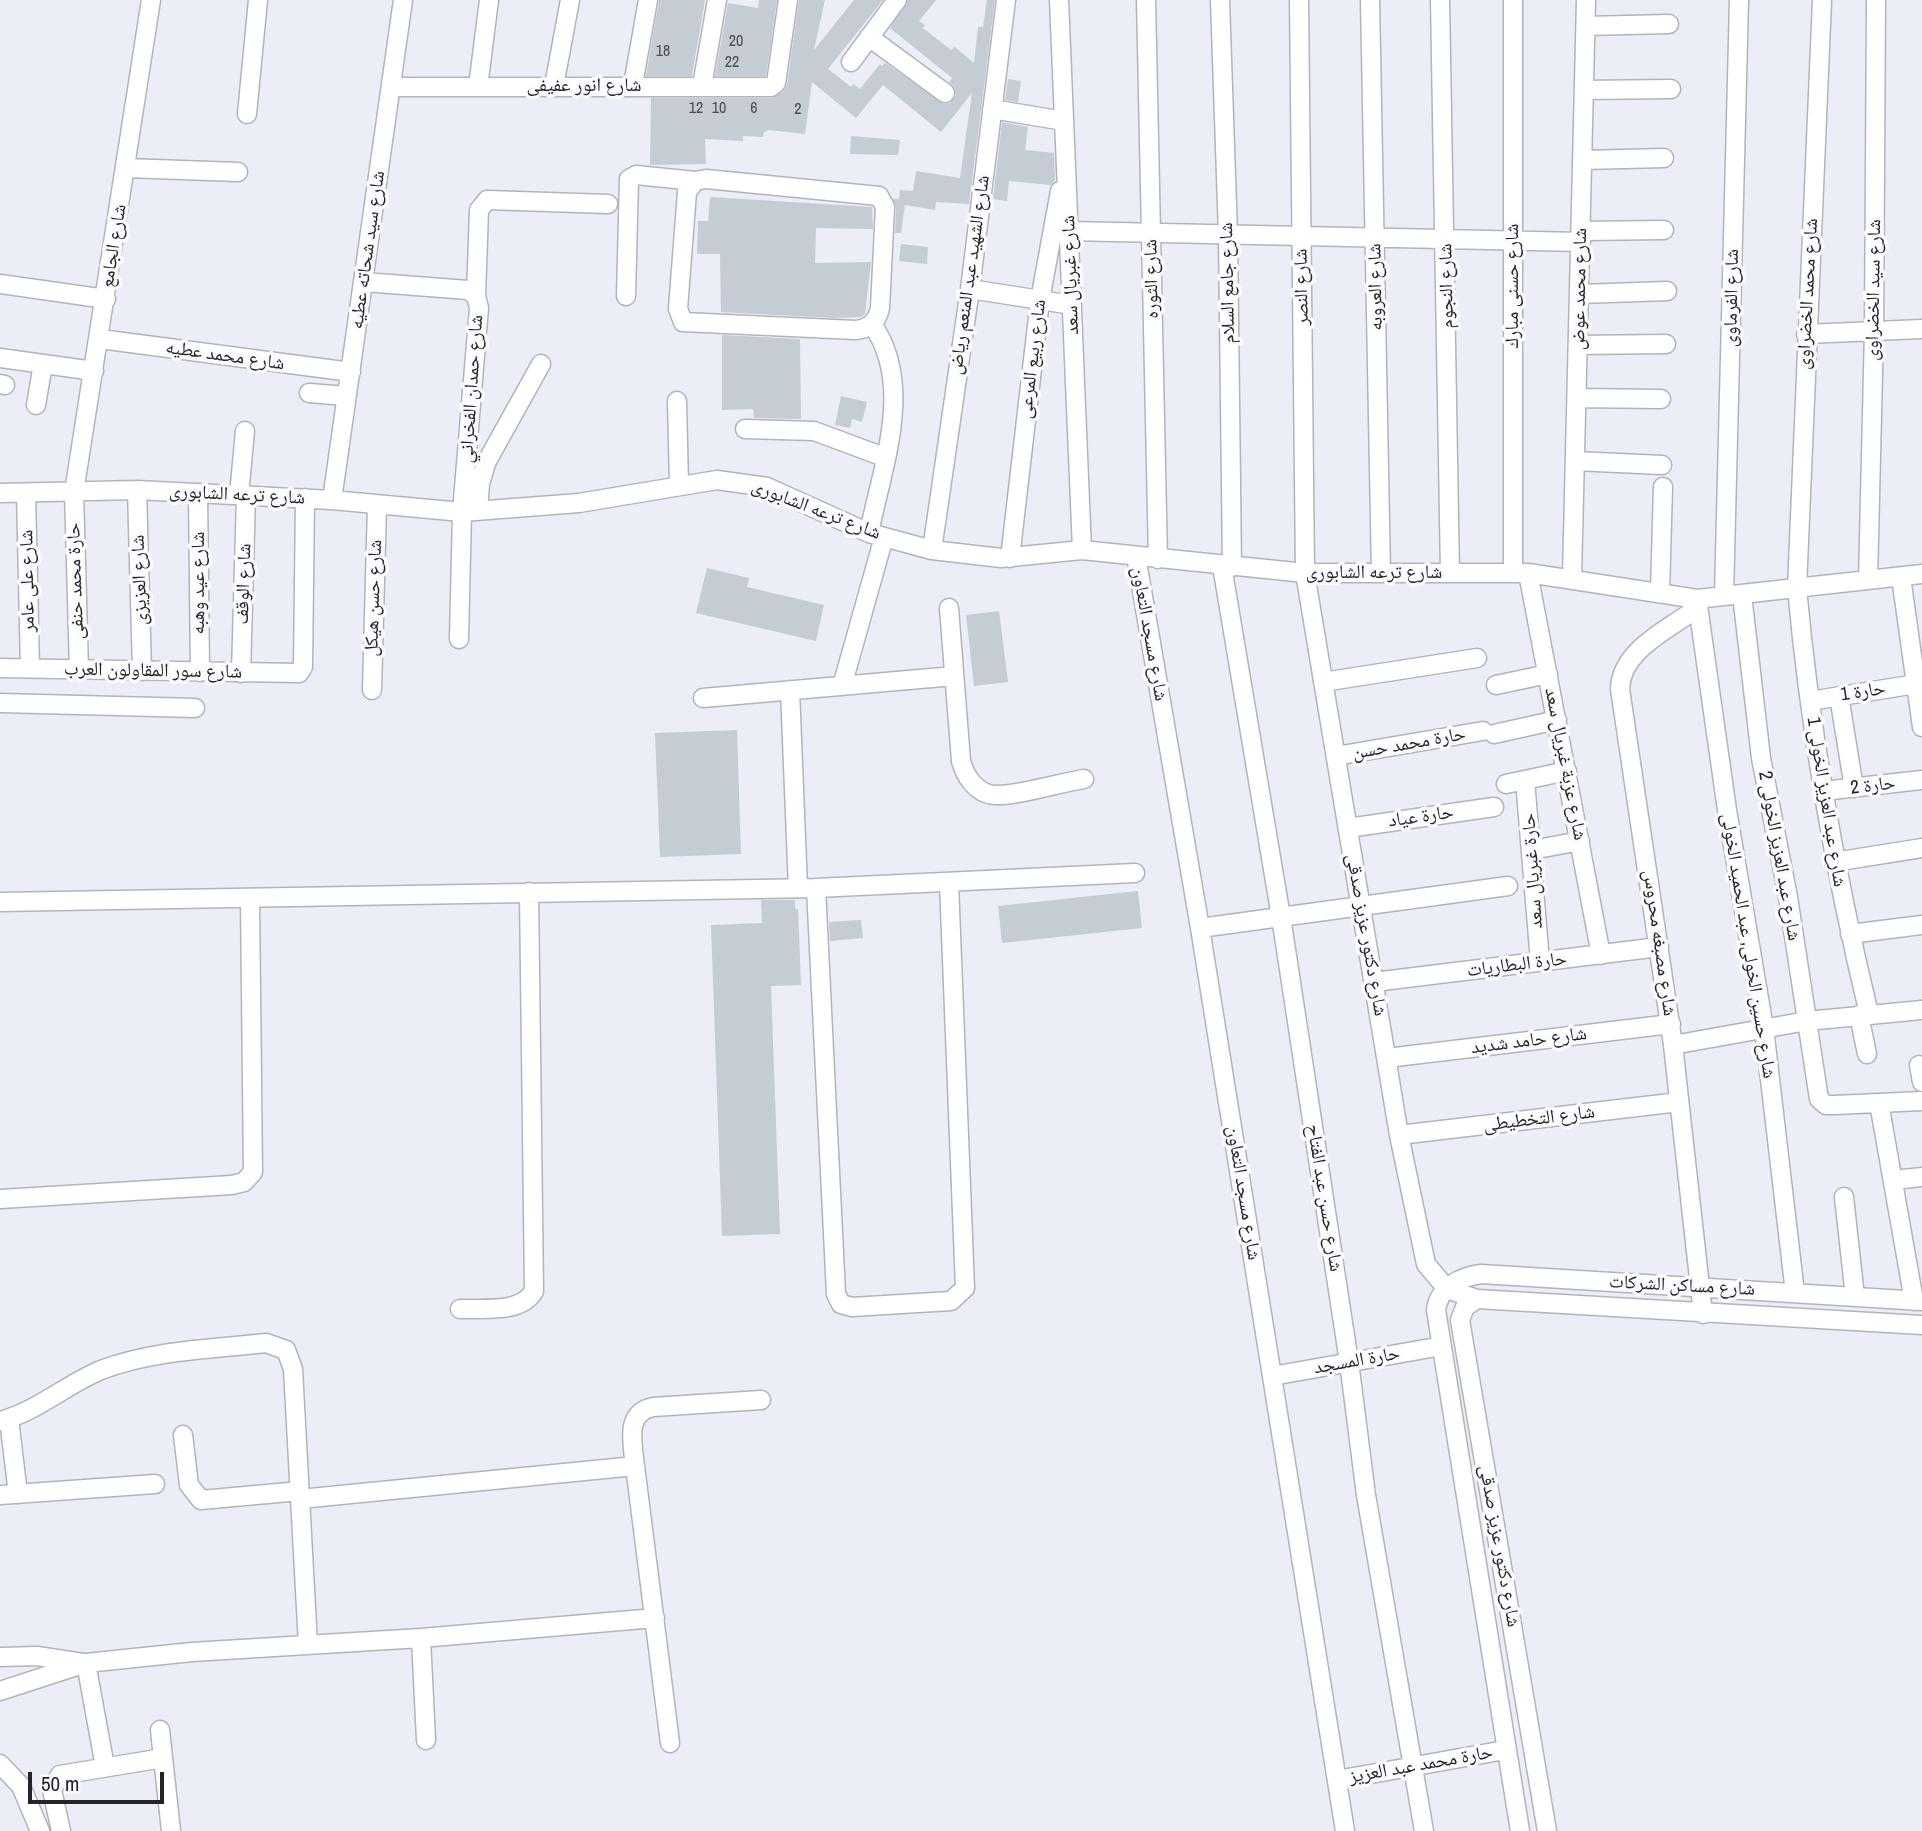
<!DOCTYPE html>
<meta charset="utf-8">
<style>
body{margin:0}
#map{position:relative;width:1922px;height:1831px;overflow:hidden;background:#ebedf7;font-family:"Archivo Narrow",sans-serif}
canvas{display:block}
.scale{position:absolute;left:28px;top:1772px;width:136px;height:32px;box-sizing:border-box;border:4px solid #232427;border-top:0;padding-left:9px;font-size:21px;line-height:24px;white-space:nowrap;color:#232427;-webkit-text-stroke:5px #fafbff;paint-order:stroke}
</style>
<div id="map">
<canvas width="1922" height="1831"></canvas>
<div class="scale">50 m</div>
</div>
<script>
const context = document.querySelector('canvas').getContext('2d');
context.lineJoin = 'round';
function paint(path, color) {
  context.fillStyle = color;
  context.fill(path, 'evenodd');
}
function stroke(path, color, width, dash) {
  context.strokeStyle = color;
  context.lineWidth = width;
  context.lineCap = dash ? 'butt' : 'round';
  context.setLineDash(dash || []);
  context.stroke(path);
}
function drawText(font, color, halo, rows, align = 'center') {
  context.font = font + ' "Archivo Narrow","Noto Naskh Arabic",sans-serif';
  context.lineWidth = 7;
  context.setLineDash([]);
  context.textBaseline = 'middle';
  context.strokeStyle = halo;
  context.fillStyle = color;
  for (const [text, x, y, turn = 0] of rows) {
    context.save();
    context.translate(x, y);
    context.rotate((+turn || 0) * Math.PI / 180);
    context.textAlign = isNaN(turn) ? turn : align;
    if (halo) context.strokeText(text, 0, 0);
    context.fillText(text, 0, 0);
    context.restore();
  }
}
const building = new Path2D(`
 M659,0H705L692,76H646Z
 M759,0H777L766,76H715L728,3L758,8Z
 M799,0H825L814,50L854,0H883L828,69L851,87L853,84L860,89L880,64L882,66L885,63L944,104L950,103L956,95L955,88L949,82L952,78L890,28L908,0H936L919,21L925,25L923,28L951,50L955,47L974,63L978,27H983L987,0H995L969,204L936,202L935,210L905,205L901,233H895L896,208L893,199H899L900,190L913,191L916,171L960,178L972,93L941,132L883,85L856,118L812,82L805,134L769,130L764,132L763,137L743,136V141L705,139L706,164L650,165L651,98H771L783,92L787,85Z
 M1008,79L1021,81L1018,102L1005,100Z
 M1002,122L1028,127L1025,150L1054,153L1055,181L1051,185L1009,181L1007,201L993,199Z
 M851,136L900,140L898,155L850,154Z
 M710,197L872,207L873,229L816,228L815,263L871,262L865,314L861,317L834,318L721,312L720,254H697L698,221H708Z
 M901,244L928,247L927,264L899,261Z
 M722,335L800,339L801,419L754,418L753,409L722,410Z
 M841,396L867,402L862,422L852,419L850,428L835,425Z
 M707,568L749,578L747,587L824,605L816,641L696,613Z
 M999,611L1008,682L974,686L966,615Z
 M737,730L741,854L660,857L655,733Z
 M1138,891L1142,928L1002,943L998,906Z
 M761,900H795V908L798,909L801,985L771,986L780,1234L722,1236L711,925L762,923Z
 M861,920L863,938L830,941L829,922Z`);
const minor = new Path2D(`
 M1059,0L1082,550
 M1146,0L1158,559
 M1220,0L1228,235L1232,567
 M1299,0L1305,573L1399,1135L1426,1264L1447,1289L1477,1299L1922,1325
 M1370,0L1381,573
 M1440,0L1450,573
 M1822,0L1797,588C1810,732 1835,873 1869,1014
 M1586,26L1669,24
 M869,37L945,93
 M851,62L897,0
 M633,85L648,0
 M554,86L570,0
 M702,86L717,0
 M391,87H771L776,83L788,0
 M478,87L489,0
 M1584,90L1671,89
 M992,109L1064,121
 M247,114L258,0
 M1583,160L1664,158
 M126,168L238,172
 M706,179L879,196L885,207L880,308C877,322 869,329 855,330L683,322L678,309L687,192L695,181Z
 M1069,231L1581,242
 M1581,231L1664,230
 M364,282L468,290L476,296L479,308L462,512L459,639
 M0,284L106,299
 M970,289L1072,305
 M1580,294L1667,291
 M476,296L479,210L487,200L608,204
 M626,296L629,179L636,175L695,181
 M1806,334L1922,329
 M100,339L351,372
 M1578,345L1666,344
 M0,358L94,371
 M0,384L5,385
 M309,393L347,396
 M1577,398L1661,399
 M677,401L679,485
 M36,405L43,364
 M745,429L814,431L884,457
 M1575,461L1662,465
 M137,490L142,671
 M0,493L137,490L332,500L462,512L579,503L717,480L767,487L869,533L932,550L1001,558L1082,550L1305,573H1528L1697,599L1922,574
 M26,493L30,668
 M198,493L200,672
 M239,495L245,431
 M332,500L403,0
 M478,511L480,484L486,463L541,364
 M869,533C882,467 915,385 872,324
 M932,550L970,289L1006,0
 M1136,556L1200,928L1345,1831
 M1010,558L1040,300L1060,191
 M1222,566L1281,917L1349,1362L1366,1495L1424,1831
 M1513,573V0
 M1528,573L1601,955
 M1901,577L1922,727
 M1572,578L1586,0
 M1868,580L1874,331L1876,0
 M1660,592L1663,487
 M1742,595L1761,758L1788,897L1819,1099L1826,1105H1835L1922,1101
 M1724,596L1739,0
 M1697,599L1727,810L1764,1028L1795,1293
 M949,608L961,761C965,776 976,794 995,795C1017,796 1059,783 1084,779
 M1697,608C1668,630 1621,650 1620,689L1673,1045L1703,1314
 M0,668L299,673L303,667L305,498
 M79,670L74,492L151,0
 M241,673L246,496
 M1323,682L1477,658
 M1496,685L1548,674
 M842,686L884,537
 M372,690L377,505
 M790,690L798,888
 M1839,696L1854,788
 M703,698L954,676
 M1810,701L1916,684
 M0,703L195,708
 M1494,734L1557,720
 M1336,756L1483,731
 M1525,780L1540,962
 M1506,784L1567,771
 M1823,791L1922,780
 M1348,828L1494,807
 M1532,850L1580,841
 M1834,862L1922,848
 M816,888L836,1294L841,1304L852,1307L951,1301L965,1288L949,883
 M0,902L816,888L1135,873
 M1200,928L1508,886
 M1850,934L1922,925
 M1374,982L1659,947
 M1859,1015L1867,1054
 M1673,1045L1807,1021L1922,1010
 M1387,1058L1671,1024
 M1919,1065L1922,1082
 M1879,1103L1914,1301
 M1399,1135L1679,1102
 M1894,1180L1922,1177
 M1844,1197L1855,1297
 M0,1199L232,1185L244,1182L253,1172L250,900
 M1477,1299L1465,1307L1460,1320L1547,1831
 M460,1309C483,1308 521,1314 534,1291L529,892
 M1272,1376L1442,1346
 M9,1419L18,1494
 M0,1421C36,1412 67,1384 101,1370C153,1350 212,1349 266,1343L286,1350L293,1369L308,1645
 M183,1435L189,1485L201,1500L300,1491
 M0,1495L155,1484
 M300,1499L635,1466
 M421,1638L426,1740
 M0,1657L37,1656L83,1663
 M86,1663L105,1767
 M0,1691L86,1663L192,1652L421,1638L655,1618
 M160,1730L171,1831
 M670,1743L635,1466C633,1444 624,1413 653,1407L761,1400
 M0,1764L21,1786L40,1831
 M1337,1780L1505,1750
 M61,1831L52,1790L60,1775L163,1758
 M1520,1831L1436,1310C1439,1287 1460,1277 1481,1274L1922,1301`);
const numberNames = [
 ["20",736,42],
 ["18",663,52],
 ["22",732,63],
 ["12",696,109],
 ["10",719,109],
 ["6",754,109],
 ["2",798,110]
];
const streetNames = [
 ["شارع انور عفيفى",584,86],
 ["شارع الجامع",114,246,-81],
 ["شارع سيد شحاته عطيه",368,250,-82],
 ["شارع الشهيد عبد المنعم رياض",970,275,-82],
 ["شارع غبريال سعد",1071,275,-92],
 ["شارع الثوره",1152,279,-91],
 ["شارع جامع السلام",1228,283,-91],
 ["شارع النجوم",1447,286,-91],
 ["شارع حسنى مبارك",1513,286,-90],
 ["شارع النصر",1302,287,-91],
 ["شارع العروبه",1376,287,-91],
 ["شارع محمد عوض",1580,289,-89],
 ["شارع سيد الخضراوى",1874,290,-89],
 ["شارع محمد الخضراوى",1808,294,-87],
 ["شارع الفرماوى",1732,298,-89],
 ["شارع محمد عطيه",225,356,8],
 ["شارع ربيع المرعى",1033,359,-83],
 ["شارع حمدان الفخراني",472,389,-86],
 ["شارع ترعه الشابورى",237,495,3],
 ["شارع ترعه الشابورى",816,510,21],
 ["شارع ترعه الشابورى",1374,573],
 ["شارع العزيزى",140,580,-92],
 ["شارع على عامر",28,581,-91],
 ["حارة محمد حنفى",76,581,-92],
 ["شارع عيد وهبه",199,583,-90],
 ["شارع الوقف",244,584,-88],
 ["شارع حسن هيكل",374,598,-88],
 ["شارع مسجد التعاون",1149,634,80],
 ["شارع سور المقاولون العرب",153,671,1],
 ["حارة 1",1863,692,-9],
 ["حارة محمد حسن",1409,744,-10],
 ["شارع عزبة غبريال سعد",1565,764,79],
 ["حارة 2",1873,786,-7],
 ["شارع عبد العزيز الخولى 1",1826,802,81],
 ["حارة عياد",1421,817,-8],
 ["شارع عبد العزيز الخولى 2",1779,856,80],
 ["حارة غبريال سعد",1533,871,-94],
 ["شارع دكتور عزيز صدقى",1366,935,80],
 ["شارع مصبغه محروس",1659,943,82],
 ["شارع حسين الخولى, عبد الحميد الخولى",1748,946,81],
 ["حارة البطاريات",1517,965,-7],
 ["شارع حامد شديد",1529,1041,-7],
 ["شارع التخطيطى",1539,1119,-7],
 ["شارع مسجد التعاون",1243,1193,81],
 ["شارع حسن عبد الفتاح",1324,1198,81],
 ["شارع مساكن الشركات",1682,1286,3],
 ["حارة المسجد",1357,1361,-10],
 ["شارع دكتور عزيز صدقى",1499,1546,80],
 ["حارة محمد عبد العزيز",1421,1765,-10]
];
paint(building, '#c5ccd4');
stroke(minor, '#b2b4bd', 21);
stroke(minor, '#fff', 18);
drawText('16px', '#4c4e52', null, numberNames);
drawText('19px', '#232427', '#fafbff', streetNames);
</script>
